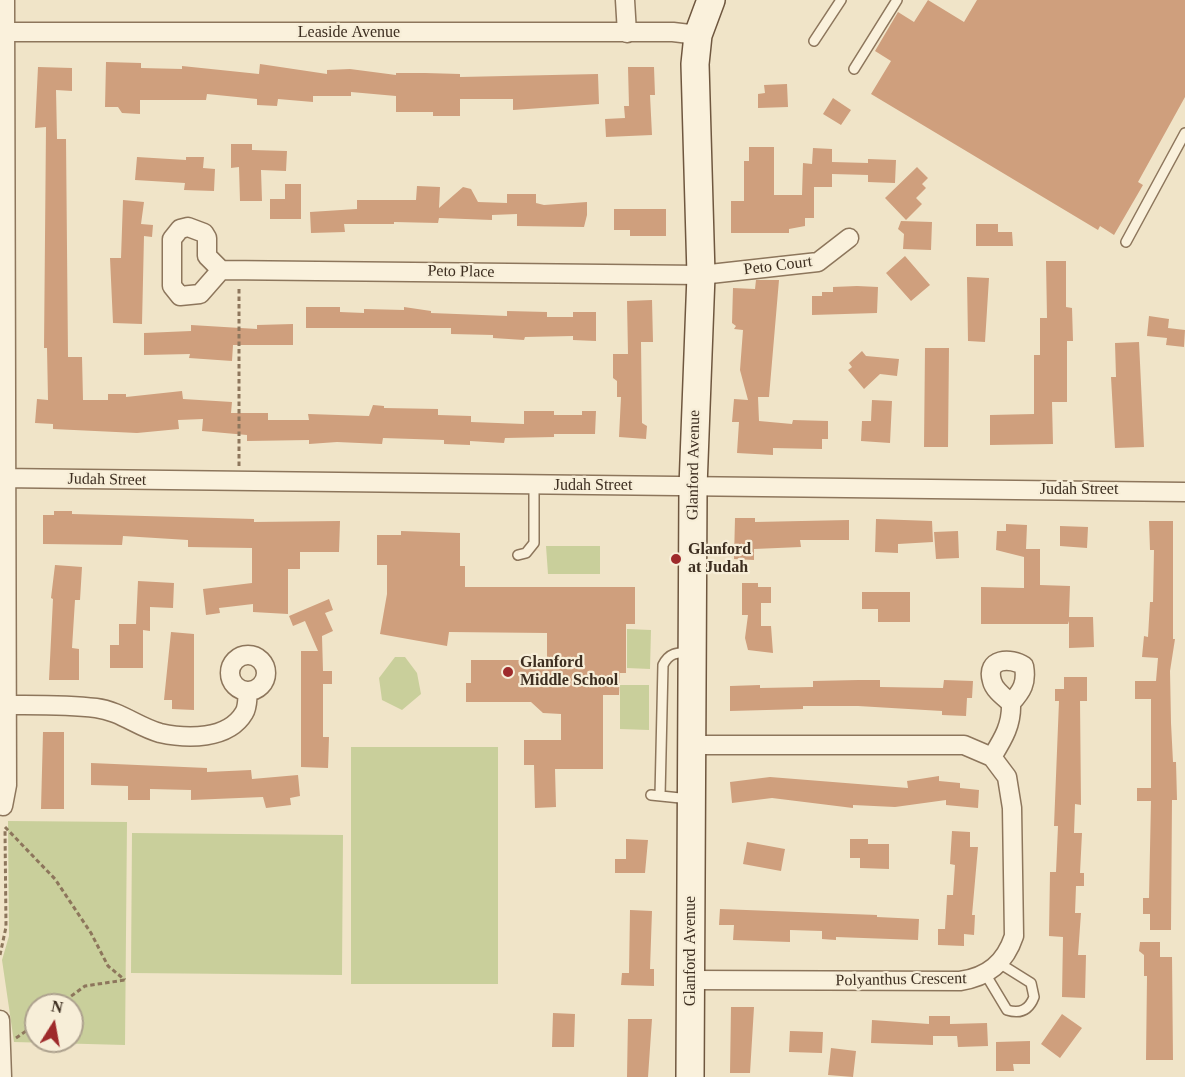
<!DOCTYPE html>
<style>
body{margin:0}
#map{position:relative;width:1185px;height:1077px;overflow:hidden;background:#f0e4c8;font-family:Georgia,serif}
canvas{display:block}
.north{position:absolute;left:24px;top:993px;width:60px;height:60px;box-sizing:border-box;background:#f7eed8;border:2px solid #ada18e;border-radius:50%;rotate:11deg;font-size:16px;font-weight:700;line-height:24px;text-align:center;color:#3d2e20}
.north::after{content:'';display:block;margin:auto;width:21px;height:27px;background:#9e2a2b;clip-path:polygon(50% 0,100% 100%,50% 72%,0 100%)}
</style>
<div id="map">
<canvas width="1185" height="1077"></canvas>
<div class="north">N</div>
</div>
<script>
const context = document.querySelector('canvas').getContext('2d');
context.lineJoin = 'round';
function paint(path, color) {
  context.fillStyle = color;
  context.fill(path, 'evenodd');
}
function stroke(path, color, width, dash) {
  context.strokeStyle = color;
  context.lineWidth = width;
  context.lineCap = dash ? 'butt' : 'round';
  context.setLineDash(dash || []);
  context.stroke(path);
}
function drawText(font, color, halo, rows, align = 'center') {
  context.font = font + ' Georgia,serif';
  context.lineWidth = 4.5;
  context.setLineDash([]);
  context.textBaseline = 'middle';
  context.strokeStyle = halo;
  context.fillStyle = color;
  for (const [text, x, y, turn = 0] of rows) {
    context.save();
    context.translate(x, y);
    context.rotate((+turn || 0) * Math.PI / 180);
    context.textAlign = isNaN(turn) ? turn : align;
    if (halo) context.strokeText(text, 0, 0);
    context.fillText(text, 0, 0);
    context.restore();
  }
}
const green = new Path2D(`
 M546,546H600V574H548Z
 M627,629L651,630L650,669L627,668Z
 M395,657H405L417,673L421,694L402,710L382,700L379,678Z
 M620,685H649V730L620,729Z
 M351,747H498V984H351Z
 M8,821L127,822L125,1045L14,1042L2,960L9,936ZM36,1005H72V1041H36Z
 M132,833L343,835L342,975L131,973Z`);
const building = new Path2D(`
 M928,0L964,22L977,0H1185V97L1138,182L1143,185L1114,235L1100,226L1098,230L871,94L891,61L875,51L898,12L914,22Z
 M106,62L141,63V68L182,69V66L259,74L260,64L327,74V70L350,69L396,75V73H425L460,74V77L598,74L599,104L513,110V99H460V116H433V112H396V96L351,92V96H313V102L278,99L277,106L257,105V99L207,94L206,100H140V114L122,113L118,107H105Z
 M38,67L72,68V91L56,90L57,139H66L68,357H82L83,400H108V394H126V397L182,391L183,399L232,402L231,413H268V420H309L308,414L369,416L373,405L384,406V408L438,409V415L471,416V422L524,424V411H554V415H582V411H596L595,434H554V437L505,438L504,443L470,441V445L444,444V440L383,438L382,444L337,442L309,444V440L247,441V435L202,431L203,419L178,420L179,429L137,433L53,429V424L35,423L37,399L48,400L47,348H44L46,127L35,128Z
 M628,67H654L655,95H650L652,135L606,137L605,119L625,118L624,106H629Z
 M787,84L788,107L758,108V94L765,93L764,85Z
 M833,98L851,110L841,125L823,114Z
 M231,144H252V150L287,151L286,171L261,170L262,201H240L239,167L231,168Z
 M749,147H774V195H802L803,163L812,164L813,148L832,149V162L868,163V159L896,160L895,183L868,182V175L832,174V187H814V218H805V226L789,229V233H731V201H744V161H749Z
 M137,157L186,160V157H204L203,168L215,169L214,191L184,190L185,183L135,180Z
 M917,167L928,178L922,184L926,188L916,198L922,204L906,220L885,198Z
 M285,184H301V219H270V199H285Z
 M417,186L440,187L439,208L463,187L471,189L478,202L507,203V194H536V203L544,205L587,202V215L584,227L517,226V214L492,215V220L439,218L438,223L394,222V224H344L345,232L311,233L310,212L357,209V200H416Z
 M123,200L144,202L141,224L153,225L152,237L144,236L142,324L113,323L110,258H121Z
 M614,209H666V236H630V230H614Z
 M901,221L932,222L931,250L903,249L904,234L898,229Z
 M976,224H998V232H1012L1013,246H976Z
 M905,256L930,285L911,301L886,273Z
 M1046,261H1066V307L1072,308L1073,341H1067V402H1052L1053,444L990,445V415L1034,414V355H1040V318H1047Z
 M967,277L989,278L985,342L968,341Z
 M756,280H779L769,397H758L759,421L792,424L793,420L828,421V439H822V449L773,448V455L737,453L739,422H732L734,399L748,400L740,370L743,330L734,329L736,326L732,323L733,288L755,289Z
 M857,286L878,287L877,313L812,315V296H822V292H833V287Z
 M652,300L653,342H641L642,423L647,426L646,439L619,437L621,397H617V381L613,378V354H628L627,301Z
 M306,307H340V312L364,313V309L404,310V307L431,311V313L507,316V311L547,312V317H573V312H596V341L573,340V336L525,337L524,340L493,338V335L451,334V328H306Z
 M1149,316L1169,319L1168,328L1185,330L1184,347L1166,345L1167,338L1147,336Z
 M293,324V345H233L232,361L189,358L190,354L144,355V333L191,331V325L257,329V325Z
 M1139,342L1144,447L1115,448L1111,377H1116L1115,343Z
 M925,348H949L948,447H924Z
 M862,351L866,356L899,359L897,376L880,374L864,389L848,370L852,367L849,363Z
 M872,400L892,401L890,443L861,441L862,421H871Z
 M54,511H72V514L254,519V522L340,521L339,552H300V569H288V614L253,612V604L219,608L220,613L206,615L203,589L252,583V548L188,547V540L123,536L122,545L43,544V515H54Z
 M735,518H755V522L849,520V540H800L801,547L754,549V560L734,559Z
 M876,519L932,521L933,542L898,544V553L875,552Z
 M1149,521H1173V639H1175L1170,671L1171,723L1173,762H1176L1177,800H1172L1171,930H1150V914H1143V898H1149L1151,801H1137V788H1151V699H1135V681H1156L1158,658L1142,657L1144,636L1148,637L1150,602H1153L1154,550H1150Z
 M1006,524L1027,525L1026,549H1040V585L1070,586L1069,617H1093L1094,647L1069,648V621L1068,624H981V587L1024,588V557L996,550L997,531H1006Z
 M1060,526L1088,527L1087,548L1060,546Z
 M401,531L460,533V566H465V587H635V624H626V673H620L619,695H603V769H555L556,807L535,808L534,765H524V740H561V714L543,713L531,702H466V683H471V660H547V633L449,632L447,646L380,634L387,594V565H377V535H401Z
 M958,531L959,558L936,559L934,532Z
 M55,565L82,567L80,600H75L72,648L79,649V680H49L53,599L51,598Z
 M138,581L174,583L173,608L150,607V631L143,630V668H110V645H119V624H136Z
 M742,583H758V587H771V603H761V626H771L773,653L748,650L745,638L748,615H742Z
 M862,592H910V622H878V609H862Z
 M329,599L333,610L325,613L333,631L322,636L323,671H332V684H323V737H329L328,768L301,767V651H318L305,621L293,626L289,616Z
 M171,632L194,634V710L172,709V700H164Z
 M1064,677H1087V701H1080L1081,805L1075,804L1074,833H1082L1080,873H1084V886H1076L1075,913H1081L1078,955H1086L1085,998L1062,997L1063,937L1049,936L1050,872H1056L1058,826H1054L1059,701H1055V689H1064Z
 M858,680H880V687L943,688L944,680L973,681L972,698H967L966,716L942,715V711L858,706H803V709L730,711V686L760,685V688L813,687V681Z
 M43,732H64V809H41Z
 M91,763L207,768V772L251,770L252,779L298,775L300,796L290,798L291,805L266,808L263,797L191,800V790L150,789V800H128V786L91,785Z
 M939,776V781L960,783V788L979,790L978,808L946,805V800L895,807L853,805V808L772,798L732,803L730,782L770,777L908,788L907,781Z
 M952,831L970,832V847H978L972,915H975L974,935L964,934V946L938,945V929H945L947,895H953L955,865L950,864Z
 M626,839L648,840L645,873H615V859H626Z
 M850,839H868V844H889V869L860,868V858H850Z
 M747,842L785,849L781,871L743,864Z
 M720,909L877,915V917L919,919L918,940L836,937V940L822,939V931L790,930V942L733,940L734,925H719Z
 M630,910L652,911L650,969H654V986L621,985L622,973H629Z
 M1140,942H1160V957H1172L1173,1060H1146L1147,976H1144V955L1139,951Z
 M731,1007H754L750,1073H730Z
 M553,1013L575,1014L574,1047H552Z
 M1062,1014L1082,1028L1060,1058L1041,1044Z
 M929,1016H950V1024L987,1023L988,1046L958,1047L957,1036H933V1045L871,1043L872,1020L929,1024Z
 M628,1019H652L648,1077H627Z
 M790,1031L823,1032L822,1053L789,1052Z
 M1030,1041V1064H1013L1014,1071H996V1042Z
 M831,1048L856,1051L853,1077L828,1075Z`);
const path = new Path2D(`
 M239,466V287
 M5,827L55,879L91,933L108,966L125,980
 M0,955L6,927L5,829
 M59,1005L85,986L125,980
 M16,1038L36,1024`);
const lane = new Path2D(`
 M814,41L841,0
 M854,69L897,0
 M1126,242L1185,133
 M518,555L526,553L534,543V486
 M651,795L690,799
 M660,796L663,665C669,653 677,652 690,653
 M986,975L1007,1010C1020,1014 1029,1010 1034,997L1031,983L999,963`);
const street = new Path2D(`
 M625,0L627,33
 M0,32H673L698,35
 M221,270L200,294L180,296L172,286V239L180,229L188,227L204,233L207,238V256L221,270L701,275L818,262L849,238
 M0,478L1185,492
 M230 673a18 18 0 1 1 36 0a18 18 0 1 1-36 0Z
 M0,705C31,705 65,704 96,708C120,711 138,727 160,733C187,739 228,740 244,713C248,707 247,698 248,691
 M992,757C1003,739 1012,725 1011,703C1022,691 1027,683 1024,666C1011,657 985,658 992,681C994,690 1004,697 1011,703
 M3,806L7,785L5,0
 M690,980L960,981C988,977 1005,963 1014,936L1012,808L1007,777L992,757L964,745H692
 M0,1020L2,1077`);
const secondary = new Path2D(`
 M690,1077L693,487L701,275L695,64L698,35L711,0`);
const markers = [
 [676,559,6,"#9e2a2b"],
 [508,672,6,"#9e2a2b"]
];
const streetNames = [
 ["Leaside Avenue",349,33],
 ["Peto Court",778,266,-7],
 ["Peto Place",461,272,1],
 ["Glanford Avenue",694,465,-89],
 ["Judah Street",107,480,1],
 ["Judah Street",593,486],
 ["Judah Street",1079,490],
 ["Glanford Avenue",691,951,-90],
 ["Polyanthus Crescent",901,980,-1]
];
const poiNames = [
 ["Glanford",688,550],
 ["at Judah",688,568],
 ["Glanford",520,663],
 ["Middle School",520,681]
];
paint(green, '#c9cf9b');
paint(building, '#cf9f7d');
stroke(lane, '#8d765c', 12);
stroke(street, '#8d765c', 21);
stroke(secondary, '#6f573f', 30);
stroke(path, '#8d765c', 3, [4.5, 3]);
stroke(lane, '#faf1dc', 9);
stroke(street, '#faf1dc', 18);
stroke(secondary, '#faf1dc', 27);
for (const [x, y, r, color] of markers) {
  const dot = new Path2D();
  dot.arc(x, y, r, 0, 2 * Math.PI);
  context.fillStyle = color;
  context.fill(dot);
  stroke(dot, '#f7eed8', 2);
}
drawText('16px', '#3d2e20', '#f7eed8', streetNames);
drawText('bold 16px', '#3d2e20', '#f7eed8', poiNames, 'left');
</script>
